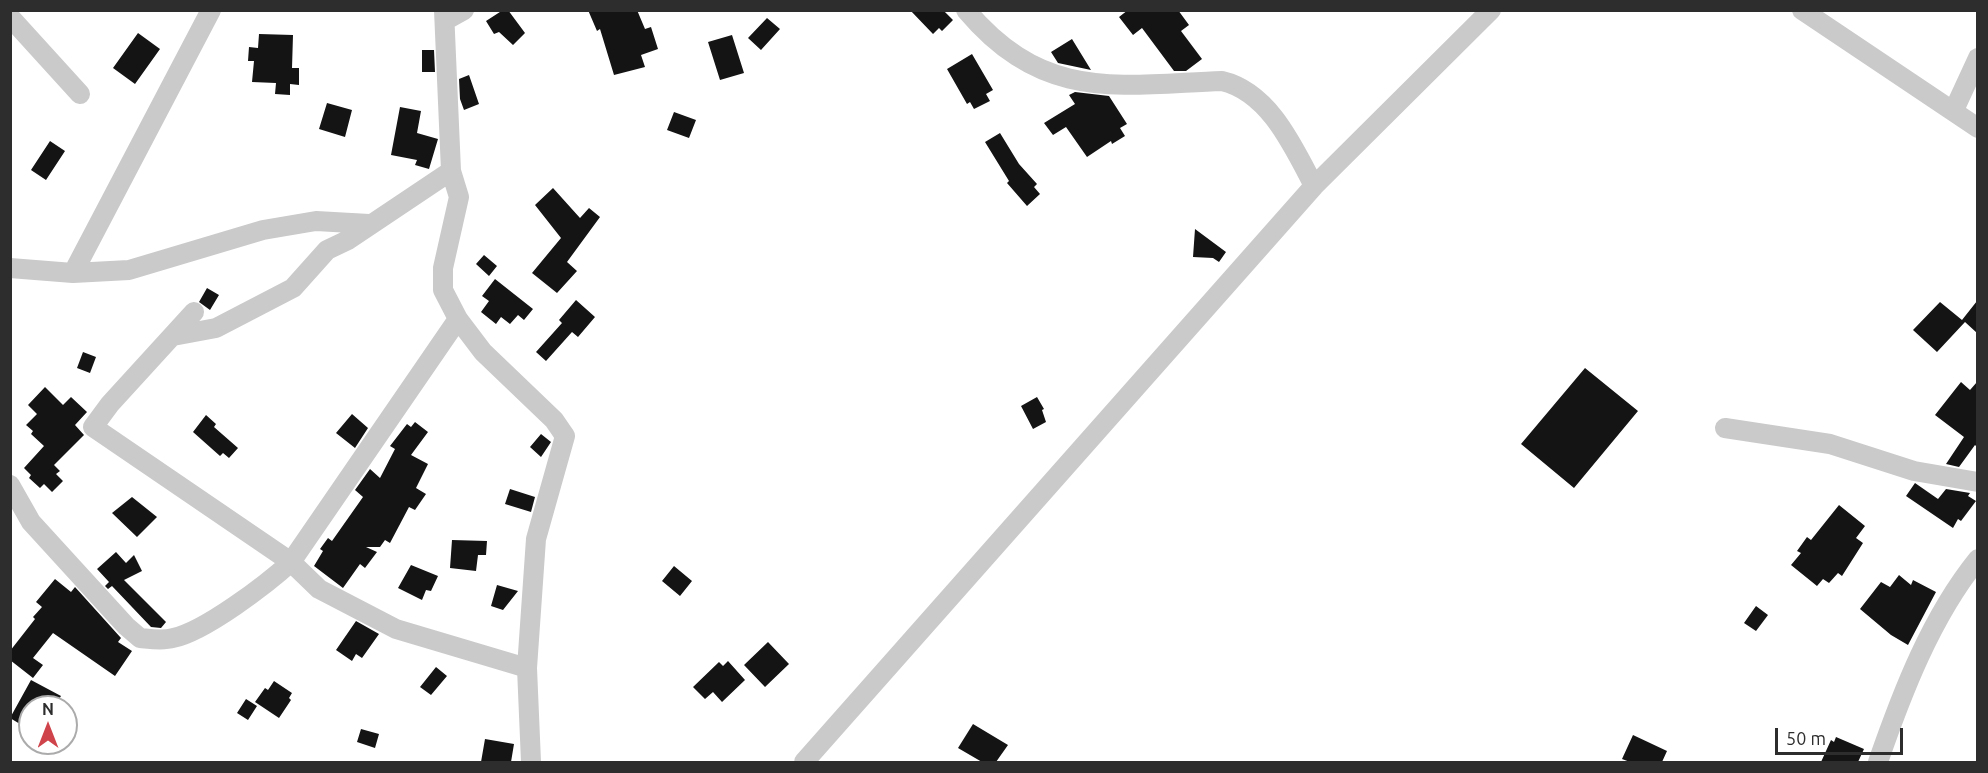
<!DOCTYPE html>
<style>
body{margin:0}
#map{position:relative;width:1988px;height:773px;overflow:hidden;background:#fff;font-family:Ubuntu,sans-serif}
canvas{display:block}
.frame{position:absolute;inset:0;border:12px solid #2d2d2d;pointer-events:none}
.north{position:absolute;left:18px;top:695px;width:60px;height:60px;box-sizing:border-box;background:#fff;border:2px solid #ababab;border-radius:50%;rotate:0deg;font-size:16px;font-weight:700;line-height:24px;text-align:center;color:#2d2d2d}
.north::after{content:'';display:block;margin:auto;width:21px;height:27px;background:#cf444b;clip-path:polygon(50% 0,100% 100%,50% 72%,0 100%)}
.scale{position:absolute;left:1775px;top:728px;width:128px;height:27px;box-sizing:border-box;border:3px solid #2d2d2d;border-top:0;padding-left:8px;font-size:18px;line-height:21px;white-space:nowrap;color:#2d2d2d;-webkit-text-stroke:4px #fff;paint-order:stroke}
</style>
<div id="map">
<canvas width="1988" height="773"></canvas>
<div class="frame"></div>
<div class="north">N</div>
<div class="scale">50 m</div>
</div>
<script>
const context = document.querySelector('canvas').getContext('2d');
context.lineJoin = 'round';
function paint(path, color) {
  context.fillStyle = color;
  context.fill(path, 'evenodd');
}
function stroke(path, color, width, dash) {
  context.strokeStyle = color;
  context.lineWidth = width;
  context.lineCap = dash ? 'butt' : 'round';
  context.setLineDash(dash || []);
  context.stroke(path);
}
const building = new Path2D(`
 M503,10H508L525,33L513,45L499,32L494,34L486,21Z
 M588,10H637L645,29L651,27L658,49L641,55L645,67L614,75L600,29L597,31Z
 M910,10H943L953,20L942,31L939,28L933,34Z
 M1128,10H1178L1189,25L1181,31L1202,59L1186,71H1174L1142,28L1133,35L1119,17Z
 M767,18L780,29L761,50L748,38Z
 M138,33L160,49L135,84L113,68Z
 M259,34L293,35L292,68H299V85L290,84V95L275,94L276,83L252,82L254,61H248L249,47L258,48Z
 M732,35L744,73L720,80L708,42Z
 M1072,39L1091,70L1058,63L1051,52Z
 M422,50H434L435,72H422Z
 M972,54L993,90L986,94L990,101L974,109L970,102L967,104L947,69Z
 M469,75L479,104L464,110L460,99L459,79Z
 M1075,92L1109,96L1127,124L1120,128L1125,136L1112,144L1111,141L1087,157L1066,127L1053,135L1044,123L1075,104L1069,95Z
 M327,103L352,110L345,137L319,129Z
 M400,107L421,111L417,133L438,139L429,169L415,165L417,160L391,155Z
 M674,112L696,120L689,138L667,130Z
 M1000,133L1019,164L1037,184L1034,187L1040,194L1027,206L1007,183L1009,181L985,142Z
 M50,141L65,151L46,180L31,170Z
 M553,188L580,218L589,208L600,217L567,262L577,271L557,293L532,273L561,238L535,205Z
 M1195,229L1226,252L1219,262L1213,258L1193,257Z
 M484,255L497,266L489,276L476,264Z
 M495,279L533,309L524,320L518,315L510,324L501,317L496,324L481,312L489,301L482,296Z
 M207,288L219,295L210,310L199,302Z
 M576,300L595,317L578,337L572,332L546,361L536,352L562,323L559,320Z
 M1977,301V333L1965,322L1937,352L1913,330L1940,302L1962,320Z
 M83,352L96,357L90,373L77,368Z
 M1585,368L1638,411L1574,488L1521,444Z
 M1961,382L1970,390L1977,382V447L1975,445L1959,467L1946,464L1964,437L1935,415Z
 M45,387L63,405L71,397L87,412L75,425L84,435L54,465L60,471L56,474L63,481L52,492L44,484L40,488L29,478L31,475L24,468L44,446L31,434L33,431L26,425L37,414L28,405Z
 M1037,397L1044,409L1042,410L1046,422L1033,429L1021,406Z
 M352,414L368,428L355,448L336,433Z
 M206,415L216,424L214,427L238,448L229,458L223,453L220,456L193,432Z
 M415,422L428,432L411,455L428,464L416,488L426,494L415,510L409,507L390,543L385,540L380,547H366L377,552L365,568L360,564L343,588L314,566L323,551L320,549L328,538L332,541L363,497L355,490L370,469L380,478L395,449L390,446L407,424L411,427Z
 M541,434L551,442L541,457L530,447Z
 M1915,483L1938,499L1946,489L1970,493L1968,496L1976,501L1961,521L1958,519L1953,528L1906,496Z
 M510,489L535,497L531,512L505,504Z
 M132,497L157,517L137,537L112,513Z
 M1839,505L1865,526L1856,538L1863,543L1842,576L1838,573L1829,583L1823,579L1817,586L1791,565L1801,553L1797,551L1807,537L1811,540Z
 M452,540L487,541L486,555H478L476,571L450,568Z
 M116,552L126,563L134,555L142,571L124,580L166,622L161,628L151,627L112,586L108,589L105,586L109,582L97,569Z
 M411,565L438,576L431,591L426,590L422,600L398,588Z
 M674,566L692,581L680,596L662,581Z
 M1899,575L1911,585L1913,580L1936,592L1908,645L1891,635L1860,609L1881,582L1890,587Z
 M55,579L71,592L75,587L121,638L118,642L132,651L115,676L53,633L33,658L43,665L33,678L10,660V651L35,619L33,617L42,607L36,602Z
 M497,585L518,591L503,610L491,606Z
 M1756,606L1768,615L1756,631L1744,623Z
 M356,621L379,634L362,658L356,654L352,661L336,650Z
 M768,642L789,664L765,687L744,665Z
 M728,661L745,680L722,702L713,692L705,699L693,687L719,662L723,666Z
 M436,667L447,676L431,695L420,687Z
 M31,680L61,696L54,707H30V730L10,718Z
 M274,681L292,693L289,698L291,700L279,718L255,702L265,688L268,690Z
 M246,699L257,706L248,720L237,713Z
 M973,724L1008,745L996,762H982L958,748Z
 M361,729L379,734L375,748L357,742Z
 M1633,735L1667,751L1662,762H1630L1622,759Z
 M1836,737L1864,749L1858,762H1821L1831,740L1834,742Z
 M485,739L514,744L511,762H481Z`);
const minor = new Path2D(`
 M444,10L451,171L459,197L443,268V290L458,319L483,352L554,420L565,436L536,539L527,668L531,762
 M966,10C1044,102 1116,85 1222,81C1269,92 1293,146 1314,186
 M1802,10L1978,128
 M10,17L80,94
 M446,20L464,10
 M1954,110L1978,58
 M10,268L73,273L129,270L263,230L316,221L369,224
 M73,273L211,10
 M194,312L110,404L93,427L291,562L319,589L396,629L527,668
 M173,336L216,328L293,288L327,250L348,240L451,171
 M1725,428L1830,444L1914,471L1978,482
 M10,485L31,522L126,626L140,638C151,639 163,641 173,638C204,632 267,584 291,562L458,319
 M804,762L1314,186L1491,10
 M1878,762C1902,693 1931,617 1978,559`);
paint(building, '#141414');
stroke(minor, '#cacaca', 20);
</script>
